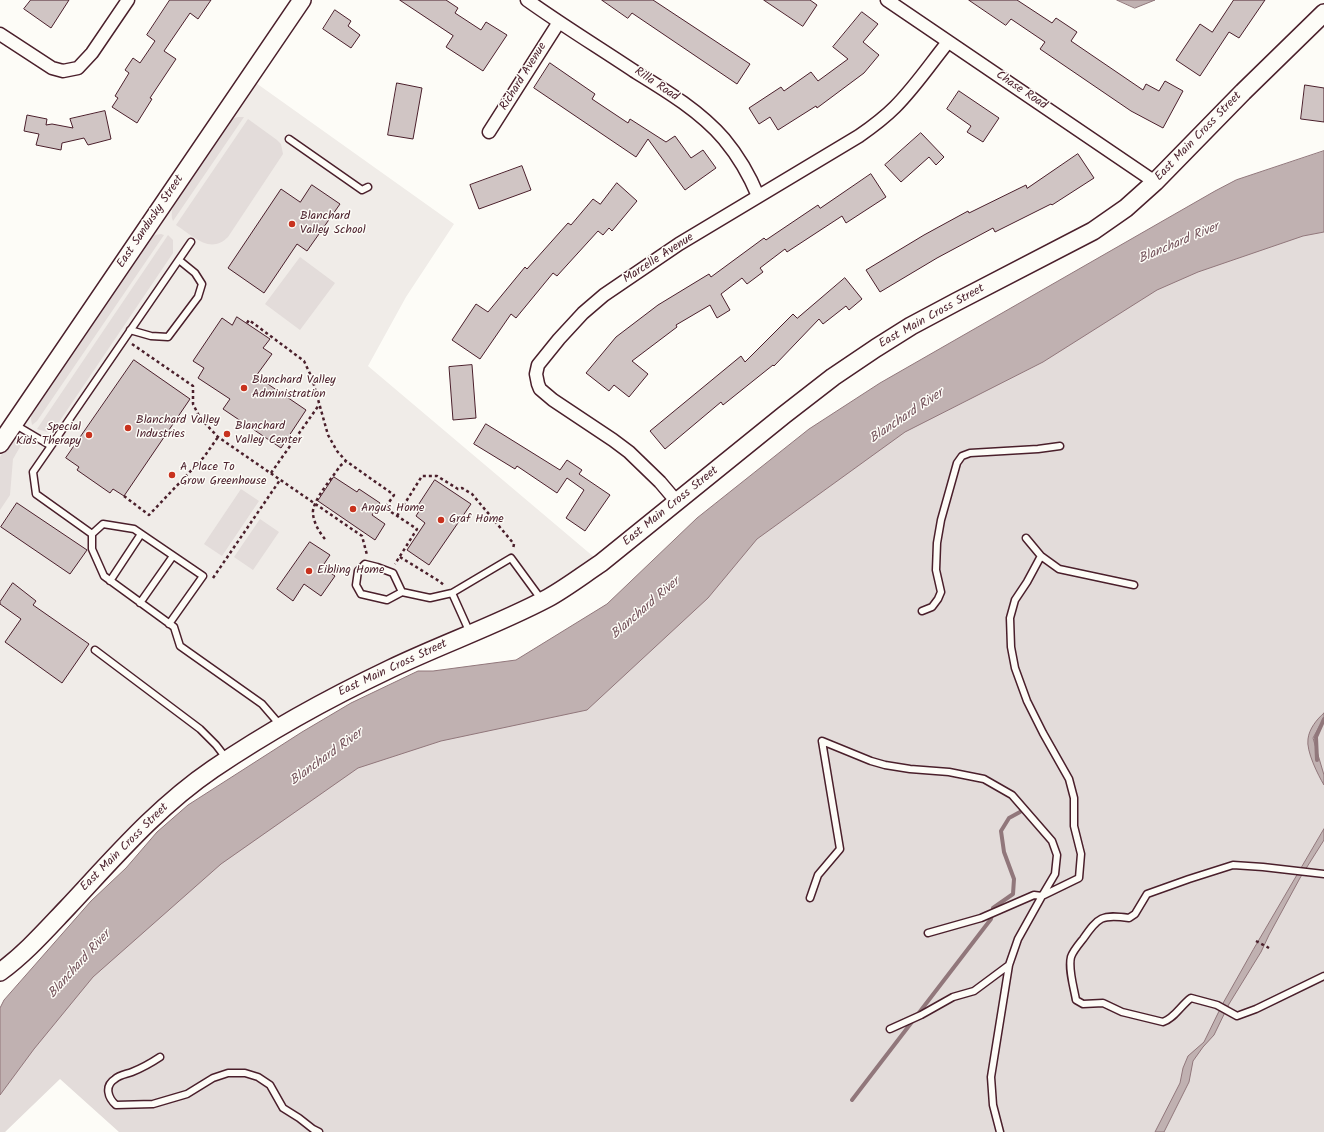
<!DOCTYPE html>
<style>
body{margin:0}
canvas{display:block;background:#fdfcf7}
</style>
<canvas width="1324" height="1132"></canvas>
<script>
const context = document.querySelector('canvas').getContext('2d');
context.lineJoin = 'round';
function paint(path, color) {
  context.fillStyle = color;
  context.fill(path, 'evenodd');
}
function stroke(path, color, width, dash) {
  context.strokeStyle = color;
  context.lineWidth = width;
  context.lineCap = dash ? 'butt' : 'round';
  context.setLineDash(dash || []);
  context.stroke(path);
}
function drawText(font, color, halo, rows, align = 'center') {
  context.font = font + ' Kalam,sans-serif';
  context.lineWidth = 3;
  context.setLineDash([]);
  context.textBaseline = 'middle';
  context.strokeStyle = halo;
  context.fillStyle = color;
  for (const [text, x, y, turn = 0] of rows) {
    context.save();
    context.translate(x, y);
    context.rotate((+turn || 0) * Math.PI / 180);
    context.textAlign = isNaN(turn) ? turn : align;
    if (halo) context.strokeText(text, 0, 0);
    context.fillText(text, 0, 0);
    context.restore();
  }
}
const built = new Path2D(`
 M249,78L454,224L406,297L368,366L601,563L390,669L211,770L0,972V444Z`);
const green = new Path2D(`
 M238,117H244L173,221C169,212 175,203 179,195L231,119Z
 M248,119L277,140L281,144L283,154L228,237C210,255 193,236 176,225Z
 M1324,187V1132H119L60,1079L5,1132H0V1095L16,1070L8,1044L366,729L564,679L1133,264Z
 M161,234L164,235L37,421L32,425L31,419L32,409L148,240L155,235Z
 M168,235L173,240V253L57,425L47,432L37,429Z
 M300,257L335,283L300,330L265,304Z
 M24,440L13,459L10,495L0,510V457L10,443L16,441Z
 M241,489L259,501L222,556L204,544Z
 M260,519L279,532L253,570L234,557Z`);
const water = new Path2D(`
 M1117,0H1155L1135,8Z
 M1324,151V232L1303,236L1198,272L1157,290L1043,362L905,432L757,539L708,598L587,710L441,741L358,768L221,864L93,977L34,1049L0,1095V1008L4,1000L91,901L126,868L157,832L188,805L302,732L351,703L418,671H433L516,660L607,604L697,518L809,429L880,383L1215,191L1236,180Z
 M1324,713V721L1320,725L1313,738L1324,775V785C1318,775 1306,751 1308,739C1309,729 1317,719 1324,713Z
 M1324,829V840L1300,878L1269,935L1261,952L1229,1004L1214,1035L1203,1047L1193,1061L1189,1082L1164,1132H1155L1180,1083L1183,1068L1188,1056L1204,1042L1222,1005L1253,950Z`);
const stream = new Path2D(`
 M1317,760L1316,737L1324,719
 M852,1100L991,919L993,908L1013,894L1014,879L1004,852L1001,831L1009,818L1020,812`);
const building = new Path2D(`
 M31,0H69L51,28L24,9Z
 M170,0H211L198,19L190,13L164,51L176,59L150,98L152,99L137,123L112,107L118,98L115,96L129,73L125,70L133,58L140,63L155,41L147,35Z
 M400,0H446L458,8L455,13L481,30L486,22L507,35L483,71L446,47L453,36Z
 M602,0H653L750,64L737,84L632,13L628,18Z
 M764,0H810L817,5L803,26Z
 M969,0H1017L1052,23L1056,18L1077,32L1071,41L1143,90L1146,84L1159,91L1165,81L1183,91L1163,128L1131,111L1040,49L1045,42L1011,19L1006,25Z
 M1234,0H1265L1239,38L1229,32L1200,76L1176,60L1200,24L1212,32Z
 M335,10L351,21L348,26L360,35L351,48L323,29Z
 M862,12L878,24L863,42L879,55L864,73L817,108L816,106L778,130L770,117L759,124L749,108L781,87L784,91L811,72L818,81L848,59L833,47Z
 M550,63L595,94L592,99L628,123L630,119L666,142L675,136L691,158L703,150L716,168L685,190L648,139L636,157L534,88Z
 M397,83L422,88L413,139L388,135Z
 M1305,85L1324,88V122L1301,119Z
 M959,91L999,118L983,142L967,132L971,126L947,109Z
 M105,111L111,139L88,145L84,138L62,143L61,150L36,145L39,134L24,131L27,115L47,119L46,125L52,124L73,128L70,119Z
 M921,133L944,157L936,165L929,157L901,182L885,165Z
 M1078,154L1094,178L1052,205L1051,204L995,232L993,228L937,258L880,292L866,270L924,235L968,211L969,213L1026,185L1027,188Z
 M522,166L531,190L479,209L470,185Z
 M871,174L886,197L846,223L842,216L787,252L785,249L760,268L763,272L747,284L742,278L721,294L730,310L717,318L710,305L676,325L677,327L632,361L648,374L629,397L614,385L609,391L586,373L616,337L658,305L709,274L711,277L764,238L766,240L818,205L820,208Z
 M617,183L637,201L612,231L609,228L603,235L598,231L557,276L553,273L516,318L511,314L480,359L452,340L476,304L488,312L525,267L527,269L568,223L571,225L593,199L600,204Z
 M312,185L340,204L307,251L297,244L264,293L228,268L281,189L300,202Z
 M845,278L862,299L849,310L846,306L823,324L819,319L774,366L773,365L723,405L721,402L665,449L650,431L741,356L745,362L793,314L797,318Z
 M237,317L270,339L263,348L272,354L256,376L306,410L281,448L223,409L230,399L198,378L204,368L193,361L222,318L232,325Z
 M134,360L190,399L124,496L113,489L110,493L77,470L79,467L66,458Z
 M472,365L476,418L453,420L449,367Z
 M486,424L560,470L567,460L582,470L579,474L610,495L585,531L566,518L584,490L567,478L557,493L517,466L515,469L474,444Z
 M334,477L357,492L359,489L380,503L372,515L385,524L375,540L318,501Z
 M435,480L471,504L429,565L407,550L425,523L416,516L421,508L418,506Z
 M17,503L87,550L70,574L1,527Z
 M310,542L330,555L322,567L335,576L321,596L304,584L293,601L277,589Z
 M13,583L36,601L33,605L89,644L62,683L5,642L21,619L0,604V602Z`);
const path = new Path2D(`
 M247,323L249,320L304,361L312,378L328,435L337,451L346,461L394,495L385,508L417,529L395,564
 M132,344L193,386V404L200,418L218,437L362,536L367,555
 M271,473L319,405
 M124,496L149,515L204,457L218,437
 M397,516L422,476H437L458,489L462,488L472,494L514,544L513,549
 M325,539C319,532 314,523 313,514C311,502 333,477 340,466L346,461
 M400,557L439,581L445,586
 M213,578L280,480
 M1256,941L1269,948`);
const lane = new Path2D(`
 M289,139L362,190L368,187
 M130,330L151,336L168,337L198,297L202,284L195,273L179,260
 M14,424L51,446L191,242
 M51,446L33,472L36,494L92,534V549L104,576L174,627L180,646L262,704L281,726
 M92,534L103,524L134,529L203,576L169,624
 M1026,538L1041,556
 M110,581L141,534
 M402,592L393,573L377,567L365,564L358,571L356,585L361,594L387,600L402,592L430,598L452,593
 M140,603L173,556
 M922,611L932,607L938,599L941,592L936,570L937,543L941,520L957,463L962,456L970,453L1038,449L1060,446
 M470,633L452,593L511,558L541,599
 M95,650L200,729L216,745L226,758
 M822,741L871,761L885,765L910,769L949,772L984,779L1012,795L1052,841L1057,855L1055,874L1042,896L1034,895L981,918L928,933
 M1324,874L1263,867L1233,865L1189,879L1147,894L1135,914L1129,918C1102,914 1098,917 1083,939C1079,944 1073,951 1071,957C1068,969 1074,988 1076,1000L1083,1004L1103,1003L1122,1012L1163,1022C1175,1018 1181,1005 1191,998L1217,1005L1237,1016L1256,1009L1324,976
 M810,898L818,875L840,849L822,741
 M890,1029L921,1015L953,997L974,991L1009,965
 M160,1057C151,1063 142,1068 132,1072C127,1074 119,1075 115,1079C104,1086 108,1098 116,1105L153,1104L187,1094L213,1078L228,1073H245L258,1077L270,1085L283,1108L299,1118L313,1129L319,1132
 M1000,1132L993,1105L991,1077L1009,965L1018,939L1042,896L1079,878L1081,854L1074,826V798L1069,779L1043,733L1027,701L1015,668L1011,647L1010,618L1015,600L1027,582L1041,556L1059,569L1134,585`);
const street = new Path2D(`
 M527,0C562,25 598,47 634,71C665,90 700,111 724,139C739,157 749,174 758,196
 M887,0L1155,182
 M0,34L52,68L63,71L78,68L92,53L128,0
 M489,132L559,22
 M677,502L660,482L629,452L613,440L553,400L540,389L538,384L536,374L538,365L559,339L583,313L604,295L679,244L859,136C872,127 884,118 895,107C915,87 931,63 948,42`);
const secondary = new Path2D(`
 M0,444L302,0
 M0,972C25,954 46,930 67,908C113,859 157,807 213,769C269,731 329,698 390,669C442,644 497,625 548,598C566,588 583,575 601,563L784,415L833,377L876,348L911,326L956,302L1093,231L1126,208L1155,182L1243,92L1324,13`);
const markers = [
 [292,224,4,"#c8321e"],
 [244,388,4,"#c8321e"],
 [128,428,4,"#c8321e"],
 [227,434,4,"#c8321e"],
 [89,435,4,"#c8321e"],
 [172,475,4,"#c8321e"],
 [353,509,4,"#c8321e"],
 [441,520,4,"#c8321e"],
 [309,571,4,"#c8321e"]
];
const streetNames = [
 ["Richard Avenue",524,77,-58],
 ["Rilla Road",656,85,34],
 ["Chase Road",1021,91,34],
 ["East Main Cross Street",1199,137,-46],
 ["East Sandusky Street",151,222,-56],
 ["Marcelle Avenue",659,259,-33],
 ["East Main Cross Street",932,317,-29],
 ["East Main Cross Street",671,507,-39],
 ["East Main Cross Street",393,669,-25],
 ["East Main Cross Street",125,848,-45]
];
const poiNames = [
 ["Blanchard",300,217],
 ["Valley School",300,231],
 ["Blanchard Valley",252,381],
 ["Administration",252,395],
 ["Blanchard Valley",136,421],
 ["Industries",136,435],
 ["Blanchard",235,427],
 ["Valley Center",235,441],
 ["Special",81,428,"right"],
 ["Kids Therapy",81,442,"right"],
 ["A Place To",180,468],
 ["Grow Greenhouse",180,482],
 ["Angus Home",361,509],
 ["Graf Home",449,520],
 ["Eibling Home",317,571]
];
const waterNames = [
 ["Blanchard River",1179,244,-23],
 ["Blanchard River",907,417,-34],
 ["Blanchard River",646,609,-41],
 ["Blanchard River",327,758,-36],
 ["Blanchard River",80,965,-48]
];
paint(built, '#f0ece8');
paint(green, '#e3dcda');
paint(water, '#c0b1b1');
stroke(water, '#91777b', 1);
stroke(stream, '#91777b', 4);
paint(building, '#d0c5c4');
stroke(building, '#4a1f2b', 1);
stroke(lane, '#4a1f2b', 9);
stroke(street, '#4a1f2b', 15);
stroke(secondary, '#4a1f2b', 20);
stroke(path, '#4a1f2b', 2.5, [3, 3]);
stroke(lane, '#fdfcf7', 6);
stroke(street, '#fdfcf7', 12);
stroke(secondary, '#fdfcf7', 17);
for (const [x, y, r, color] of markers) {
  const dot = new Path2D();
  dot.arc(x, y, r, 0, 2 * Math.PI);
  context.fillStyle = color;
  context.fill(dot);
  stroke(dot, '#fdfcf7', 1.5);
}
drawText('12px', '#4a1f2b', '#fdfcf7', streetNames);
drawText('12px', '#4a1f2b', '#fdfcf7', poiNames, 'left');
drawText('italic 13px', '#73525a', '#fdfcf7', waterNames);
</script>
